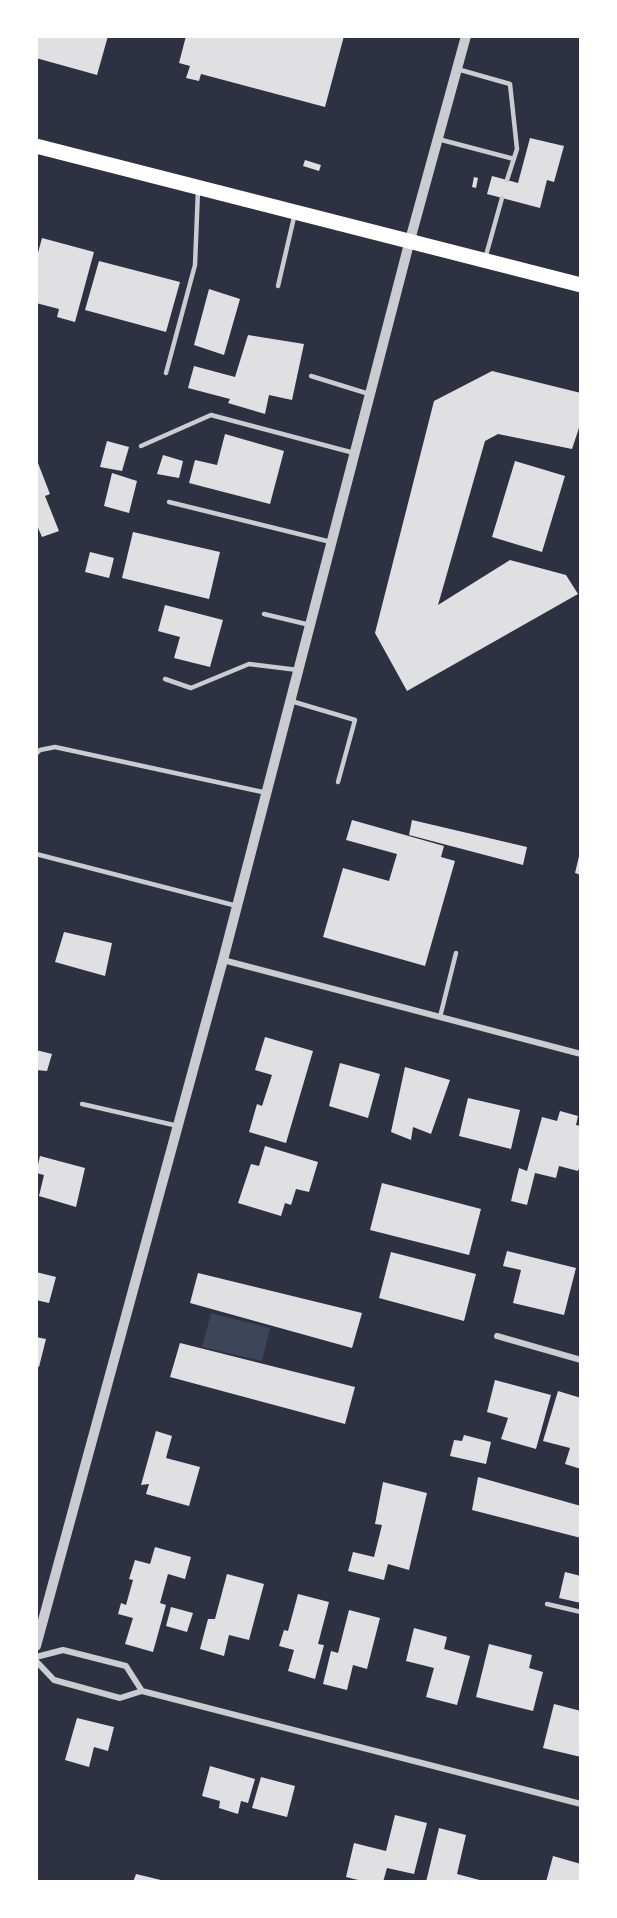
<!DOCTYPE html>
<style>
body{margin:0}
#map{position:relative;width:617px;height:1918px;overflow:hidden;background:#2d3142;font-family:"Nunito Sans",sans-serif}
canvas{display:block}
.frame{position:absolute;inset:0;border:38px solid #fff;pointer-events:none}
</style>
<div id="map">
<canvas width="617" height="1918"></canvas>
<div class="frame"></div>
</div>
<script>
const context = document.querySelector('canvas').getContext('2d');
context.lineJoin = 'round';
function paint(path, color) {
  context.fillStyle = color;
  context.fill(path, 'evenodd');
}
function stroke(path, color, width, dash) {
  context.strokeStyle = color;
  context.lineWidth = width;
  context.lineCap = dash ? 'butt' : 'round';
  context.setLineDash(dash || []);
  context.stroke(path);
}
const green = new Path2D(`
 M211,1313L270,1328L262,1361L202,1347Z`);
const building = new Path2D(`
 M36,36H108L97,75L36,58Z
 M186,36H344L325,107L201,74L199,81L186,78L190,66L179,63Z
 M530,138L564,146L554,182L547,180L540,208L487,194L492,176L518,183Z
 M305,160L321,165L319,171L303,166Z
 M474,177L478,178L476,188L472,187Z
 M42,238L94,252L75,322L57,317L59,309L36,303V260Z
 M99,261L180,282L166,332L85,310Z
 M209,289L240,299L224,355L194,345Z
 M248,335L304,344L292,400L269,395L265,414L228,403L230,399L188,388L194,366L235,377Z
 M492,371L581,393V422L572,449L498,434L485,441L438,605L510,560L566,575L578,594L407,691L375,633L434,401Z
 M225,434L284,451L270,504L189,483L195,460L217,465Z
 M107,441L129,447L122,471L100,467Z
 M163,455L183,461L179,478L157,474Z
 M36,458L50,494L45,496L59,531L42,537L36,523Z
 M515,461L565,476L542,552L492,537Z
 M112,473L137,481L129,513L104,506Z
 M133,532L220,552L209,599L122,578Z
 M90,552L114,558L109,578L85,572Z
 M165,605L223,620L210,667L174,658L180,637L158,631Z
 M352,820L444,846L441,857L455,861L425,966L323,937L343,868L389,881L397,854L346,840Z
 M412,820L527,847L523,865L409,835Z
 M580,852H581V875L575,873Z
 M64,932L112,943L105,976L55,962Z
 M265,1037L313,1051L286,1143L249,1132L257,1104L262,1106L272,1075L255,1070Z
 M36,1050L52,1054L47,1071L36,1070Z
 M340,1063L380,1074L368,1118L329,1106Z
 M405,1067L450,1080L431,1134L413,1127L411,1140L391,1132Z
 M468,1098L520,1110L511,1149L459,1136Z
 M560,1111L578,1116L576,1125L581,1126V1162L578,1171L559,1166L556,1178L535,1173L527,1205L511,1201L519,1168L527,1171L542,1117L557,1121Z
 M265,1146L318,1162L309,1192L296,1189L291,1205L285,1203L281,1216L238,1203L251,1164L259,1166Z
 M40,1156L85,1168L76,1207L39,1196L44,1175L36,1173Z
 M382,1183L481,1209L469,1255L370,1230Z
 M507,1251L576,1268L564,1315L513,1303L521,1270L503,1266Z
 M391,1252L476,1274L464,1321L379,1298Z
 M36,1272L56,1277L49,1303L36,1300Z
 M198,1273L362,1313L352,1348L190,1303Z
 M36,1337L46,1339L39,1367L36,1366Z
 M180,1343L355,1387L345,1424L170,1377Z
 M495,1380L551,1395L536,1449L501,1439L508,1418L487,1412Z
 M558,1391L581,1398V1469L565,1464L570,1448L543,1441Z
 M156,1431L172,1436L166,1458L200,1467L189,1506L146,1494L149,1484L141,1485Z
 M464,1435L491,1442L486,1464L450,1456L454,1440L462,1441Z
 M478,1477L581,1506V1538L472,1510Z
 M383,1482L427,1493L409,1570L388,1564L384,1580L348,1571L353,1552L374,1557L382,1525L375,1524Z
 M155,1547L191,1557L185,1579L168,1574L160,1603L166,1605L153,1652L125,1644L133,1618L118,1614L121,1603L126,1605L133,1580L129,1579L135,1560L150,1564Z
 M565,1572L581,1576V1603L559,1598Z
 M227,1574L264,1584L249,1640L229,1635L224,1656L200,1649L208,1619H215Z
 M298,1594L329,1602L318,1644L324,1645L315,1679L288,1671L294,1650L279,1646L284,1630L288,1631Z
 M171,1607L193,1613L187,1632L166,1626Z
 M349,1610L380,1618L367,1669L353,1665L347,1690L323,1684L331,1651L338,1653Z
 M414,1628L447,1637L444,1649L470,1656L457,1705L426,1697L434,1668L406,1661Z
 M489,1644L532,1655L529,1668L543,1672L533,1711L476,1697Z
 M554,1704L581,1711V1757L543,1748Z
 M77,1718L114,1727L108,1751L94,1747L89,1767L65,1760Z
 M210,1766L255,1779L248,1803L241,1801L238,1814L219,1808L220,1801L202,1796Z
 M261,1777L295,1786L287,1817L252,1808Z
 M395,1815L427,1823L414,1874L387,1868L383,1882H366L346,1877L354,1843L386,1851Z
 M439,1828L466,1835L457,1874L487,1882H426Z
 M553,1856L581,1864V1882H546Z
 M136,1874L165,1881V1882H133Z`);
const service = new Path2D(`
 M457,69L510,84L517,149L507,180
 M438,139L514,159
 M485,259L502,198
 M278,286L295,213
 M166,373L195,265L198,190
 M311,376L369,394
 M141,446L211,415L354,453
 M169,502L331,542
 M264,614L310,625
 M165,679L191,688L249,664L298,670
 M291,701L355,720L338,782
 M36,754L40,750L55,747L267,793
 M36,854L237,906
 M440,1017L456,953
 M82,1104L178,1126
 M547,1604L581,1612`);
const minor = new Path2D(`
 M223,960L581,1054
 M497,1336L581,1360
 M36,1657L63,1650L126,1666L142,1691
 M36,1661L54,1680L120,1698L142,1691
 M142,1691L581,1804`);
const tertiary = new Path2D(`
 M36,1646L223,960L410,240L466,36`);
const primary = new Path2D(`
 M36,146L581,285`);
paint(green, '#3c4559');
paint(building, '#e0e0e3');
stroke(service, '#caccd0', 4.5);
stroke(minor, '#caccd0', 6);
stroke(tertiary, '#caccd0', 10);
stroke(primary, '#fff', 15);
</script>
